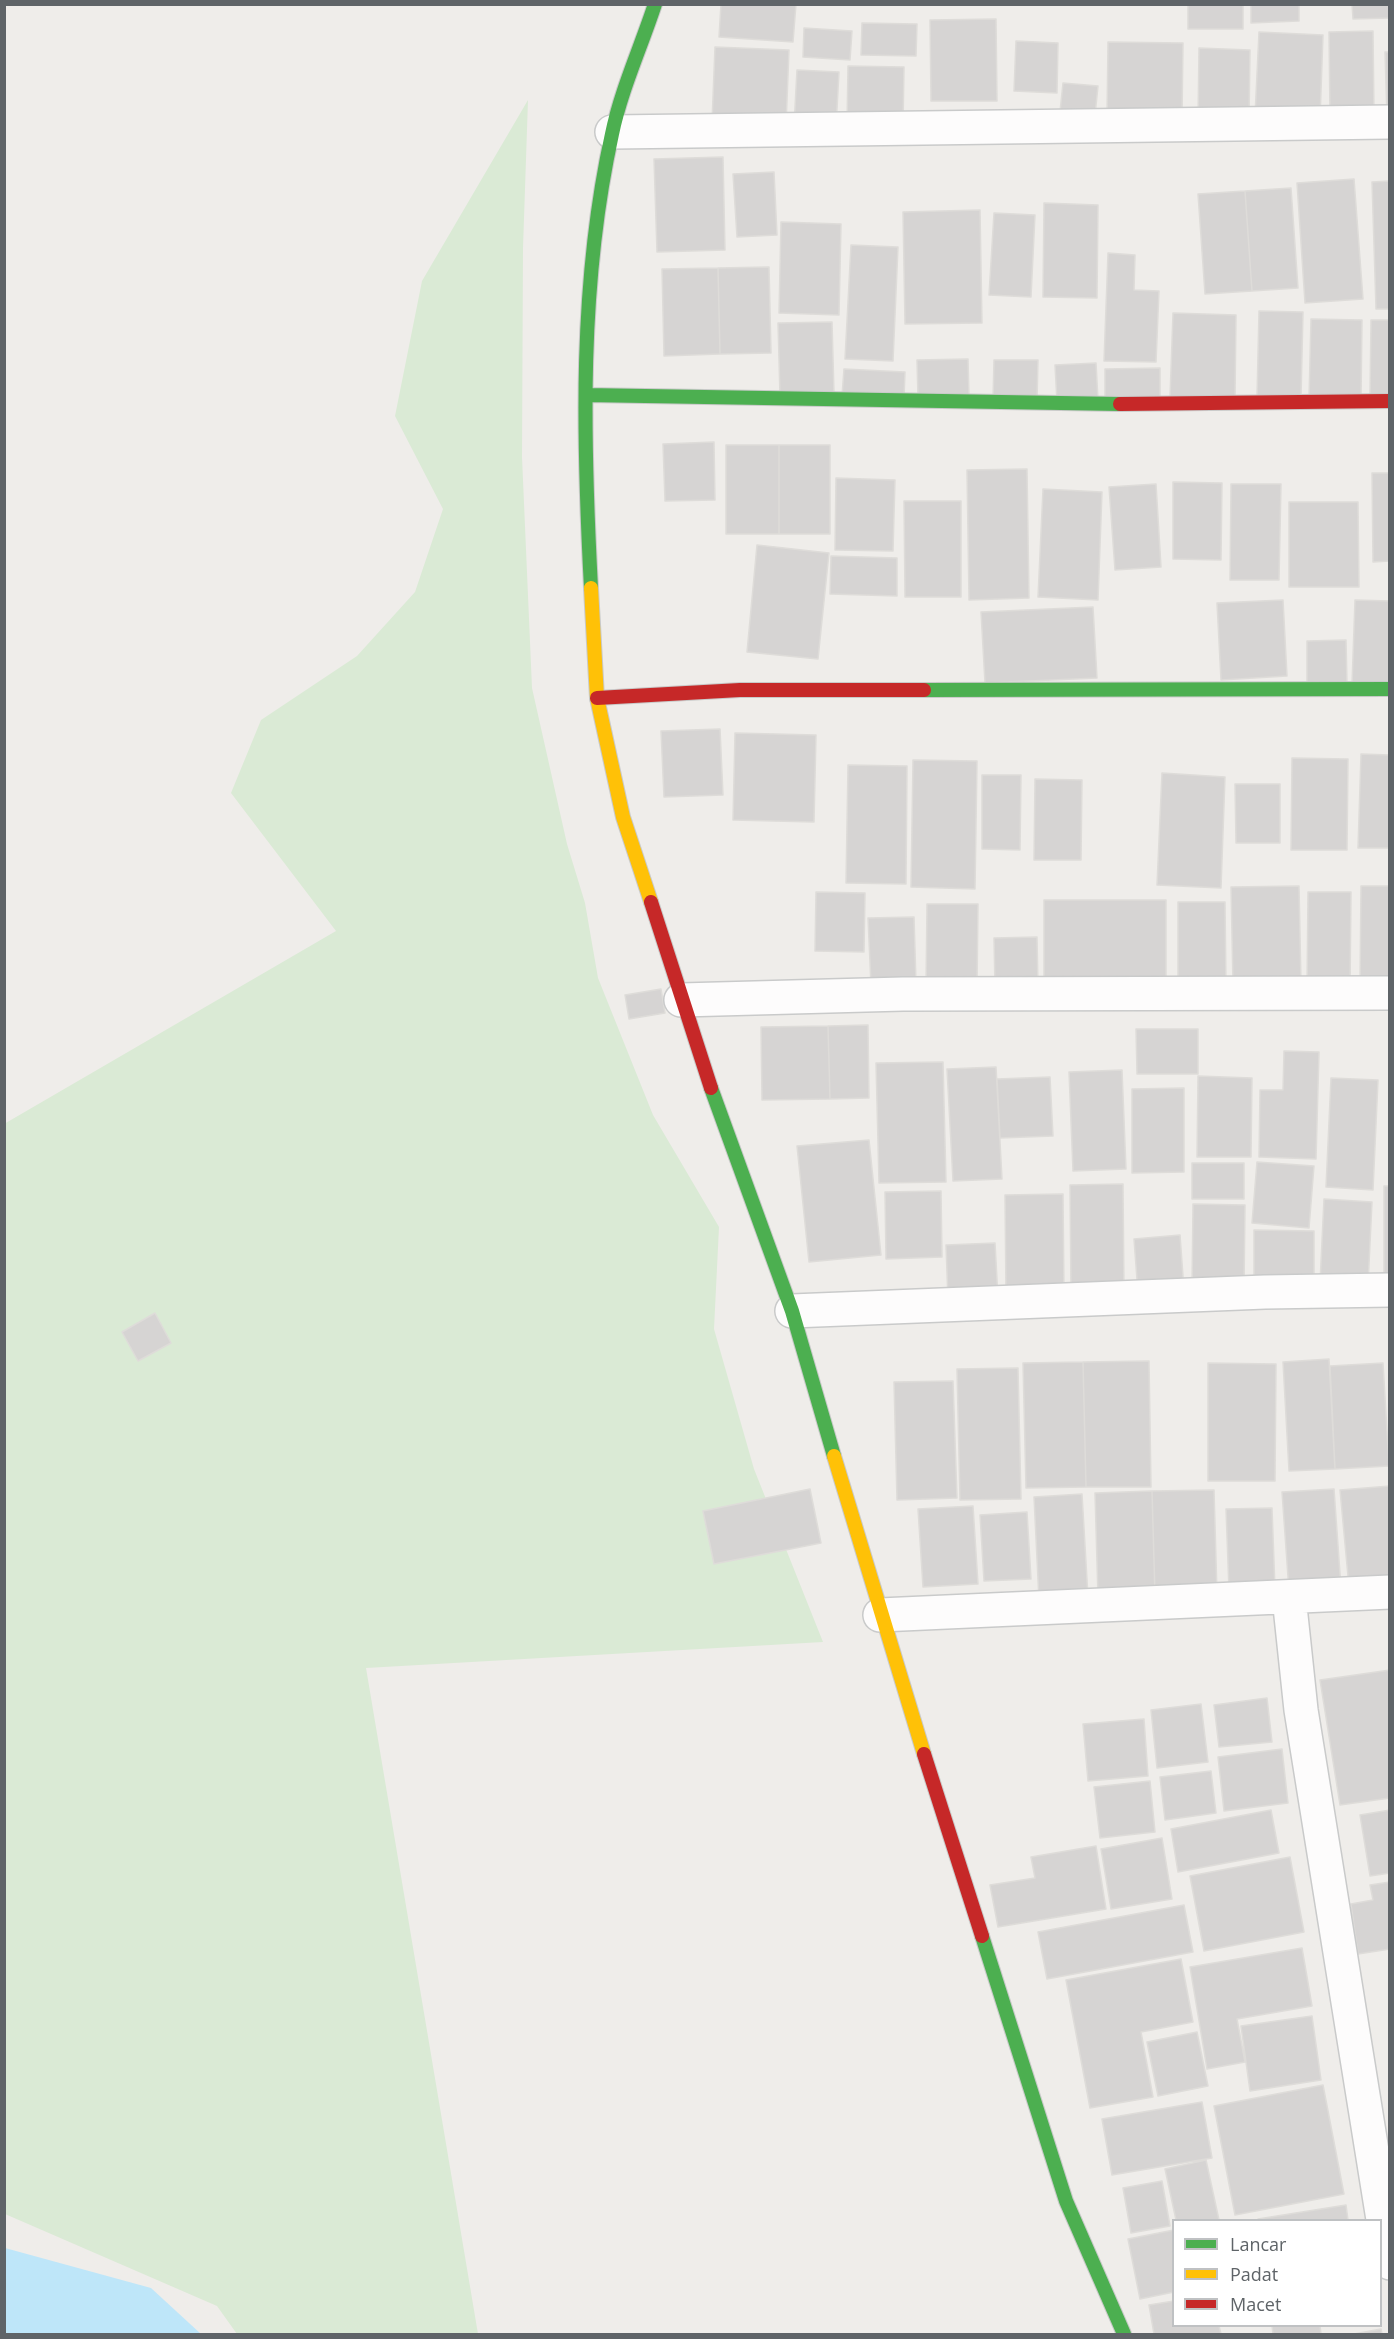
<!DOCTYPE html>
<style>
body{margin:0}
#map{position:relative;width:1394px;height:2339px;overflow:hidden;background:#efedea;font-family:"Open Sans",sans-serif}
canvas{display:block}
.frame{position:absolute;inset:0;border:6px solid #5f6468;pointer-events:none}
.legend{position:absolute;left:1172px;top:2219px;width:210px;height:108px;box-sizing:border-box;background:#fff;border:2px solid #bfc1c3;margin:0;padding:8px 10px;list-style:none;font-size:18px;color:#5f6468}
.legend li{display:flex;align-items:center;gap:12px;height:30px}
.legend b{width:30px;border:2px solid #bfc1c3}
</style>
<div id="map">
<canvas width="1394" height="2339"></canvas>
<div class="frame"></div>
<ul class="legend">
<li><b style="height:8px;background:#4caf50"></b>Lancar</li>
<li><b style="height:8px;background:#ffc107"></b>Padat</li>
<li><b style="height:8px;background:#c62828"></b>Macet</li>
</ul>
</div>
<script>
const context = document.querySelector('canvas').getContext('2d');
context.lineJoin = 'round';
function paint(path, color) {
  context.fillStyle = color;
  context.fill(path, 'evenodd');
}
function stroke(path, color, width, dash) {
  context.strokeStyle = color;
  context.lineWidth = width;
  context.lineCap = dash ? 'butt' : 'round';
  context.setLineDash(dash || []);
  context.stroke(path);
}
const green = new Path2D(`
 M528,100L523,248L522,457L532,688L567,844L585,903L598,978L653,1115L719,1227L714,1329L754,1469L823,1642L366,1668L478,2334H237L217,2306L5,2214L4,1124L336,931L231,793L261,720L357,656L415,592L443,509L395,416L422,281Z`);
const water = new Path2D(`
 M5,2248L151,2288L201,2334H5Z`);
const building = new Path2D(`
 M721,4H796L793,42L719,37Z
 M1188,4H1243V29H1188Z
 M1251,4H1299V21L1251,23Z
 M1352,4H1390V18L1353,19Z
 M996,19L997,101H931L930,20Z
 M862,23L917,24L916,56L861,55Z
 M804,28L852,31L850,60L803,57Z
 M1373,31L1374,115H1330L1329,32Z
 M1259,32L1323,35L1320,119L1255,116Z
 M1016,41L1058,43L1057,93L1014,91Z
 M1108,42L1183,43L1182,118L1107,117Z
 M715,47L789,50L786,125L712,122Z
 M1199,48L1250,50L1249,121L1198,120Z
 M1385,52H1390V118H1387Z
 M848,66L904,67L903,125L847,124Z
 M797,70L839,72L836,127L794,126Z
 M1063,83L1098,86L1094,125L1059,121Z
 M723,157L725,250L657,252L654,159Z
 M774,172L777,235L737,237L733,174Z
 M1354,179L1363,299L1305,303L1297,183Z
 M1390,181V309H1376L1372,182Z
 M1291,188L1298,288L1252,291L1245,191Z
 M1245,191L1252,291L1205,294L1198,194Z
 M1044,203L1098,205L1097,298L1043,297Z
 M980,210L982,323L905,324L903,212Z
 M994,213L1035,215L1031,297L989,295Z
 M781,222L841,224L839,315L779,313Z
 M851,245L898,247L893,361L845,359Z
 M1108,253L1135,255L1134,290L1159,291L1156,362L1104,361Z
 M769,267L771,353L720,354L718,268Z
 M718,268L720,354L664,356L662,269Z
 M1259,311L1303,312L1301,398L1257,397Z
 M1173,313L1236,315L1235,398L1170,397Z
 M1311,319L1362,320L1361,400L1309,399Z
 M1371,320H1390V396H1370Z
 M832,322L834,394L780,396L778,323Z
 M968,359L969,396L918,398L917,360Z
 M994,360H1038L1037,400L993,399Z
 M1096,363L1098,400L1057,402L1055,365Z
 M1160,368V401L1105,403V369Z
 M844,369L905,372L904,398L842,396Z
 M714,442L715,500L665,501L663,444Z
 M726,445H779V534H726Z
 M779,445H830V534H779Z
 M1027,469L1029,598L969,600L967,470Z
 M1372,473H1390V561L1373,562Z
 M836,478L895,480L893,551L835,550Z
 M1173,482L1222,483L1221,560L1173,559Z
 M1156,484L1161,567L1115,570L1109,487Z
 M1231,484H1281L1279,580H1230Z
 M1043,489L1102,492L1098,600L1038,597Z
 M904,501H961V597H905Z
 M1289,502H1358L1359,587H1289Z
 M757,545L829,553L818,659L747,652Z
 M831,556L897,558V596L830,594Z
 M1283,600L1287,676L1221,680L1217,603Z
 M1355,600L1390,601V686L1352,684Z
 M1093,607L1097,678L985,683L981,612Z
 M1346,640L1347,684L1307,685V641Z
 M720,729L723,795L664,797L661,731Z
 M735,733L816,735L814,822L733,820Z
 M1361,754L1390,755V848H1358Z
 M1292,758L1348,759L1347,850H1291Z
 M913,760L977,761L975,889L911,887Z
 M848,765L907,766L906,884L846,883Z
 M1162,773L1225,777L1221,888L1157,885Z
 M982,775H1021L1020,850L982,849Z
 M1035,779L1082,780L1081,860H1034Z
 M1235,784H1280V843H1236Z
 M1299,886L1301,984L1233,985L1231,887Z
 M1361,886H1390V986L1360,985Z
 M816,892L865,893L864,952L815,951Z
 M1308,892H1351L1350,990L1307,989Z
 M1044,900H1166V989L1044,990Z
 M1178,902H1225L1226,987H1178Z
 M927,904H978L977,988H926Z
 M914,917L916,983L871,985L868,918Z
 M1037,937L1038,987L995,988L994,938Z
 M661,989L665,1013L629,1019L625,995Z
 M868,1025L869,1098L830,1099L828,1026Z
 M828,1026L830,1099L762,1100L761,1027Z
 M1136,1029H1198V1074H1137Z
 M1284,1051L1319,1052L1316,1159L1259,1157L1260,1090H1283Z
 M943,1062L946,1182L879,1183L876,1063Z
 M996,1067L1002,1179L953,1181L947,1069Z
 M1122,1070L1126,1169L1073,1171L1069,1072Z
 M1198,1076L1252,1078L1251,1157H1197Z
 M1050,1077L1053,1136L1000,1138L997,1079Z
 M1331,1078L1378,1080L1373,1190L1326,1187Z
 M1184,1088V1172L1132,1173V1089Z
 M869,1140L881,1255L809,1262L797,1146Z
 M1257,1162L1314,1166L1309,1228L1252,1223Z
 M1192,1163H1244V1199H1192Z
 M1123,1184L1124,1293L1071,1294L1070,1185Z
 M1384,1186H1390V1278H1384Z
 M941,1191L942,1257L886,1259L885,1192Z
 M1063,1194L1064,1295L1006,1296L1005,1195Z
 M1324,1199L1372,1202L1368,1285L1320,1283Z
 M1193,1204L1245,1205L1244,1288L1192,1287Z
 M1254,1230L1314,1231V1284H1254Z
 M1180,1235L1184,1290L1138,1293L1134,1239Z
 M995,1243L998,1298L948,1300L946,1245Z
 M155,1313L171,1343L138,1361L122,1332Z
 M1329,1359L1335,1469L1289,1471L1283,1362Z
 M1149,1361L1151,1487H1086L1083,1362Z
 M1083,1362L1086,1487L1026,1488L1023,1363Z
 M1208,1363L1276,1364L1275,1481H1208Z
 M1383,1363L1389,1466L1335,1469L1330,1366Z
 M1018,1368L1021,1499L960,1500L957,1369Z
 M953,1381L957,1498L897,1500L894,1382Z
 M1390,1486V1583L1349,1587L1340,1490Z
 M810,1489L821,1543L714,1564L703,1511Z
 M1334,1489L1341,1588L1289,1591L1282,1492Z
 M1214,1490L1217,1594L1155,1596L1152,1491Z
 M1152,1491L1155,1596L1098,1597L1095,1493Z
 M1082,1494L1088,1597L1039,1600L1034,1497Z
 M973,1506L978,1584L923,1587L918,1509Z
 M1272,1508L1275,1589L1229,1590L1226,1509Z
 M1027,1512L1031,1579L984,1581L980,1515Z
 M1390,1670V1798L1340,1805L1320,1680Z
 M1267,1698L1272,1742L1219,1747L1214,1705Z
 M1201,1704L1208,1762L1157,1768L1151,1710Z
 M1144,1719L1148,1776L1088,1781L1083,1724Z
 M1282,1749L1288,1803L1224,1811L1218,1757Z
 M1211,1771L1216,1813L1165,1820L1160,1777Z
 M1150,1781L1155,1832L1100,1838L1094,1787Z
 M1271,1810L1279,1853L1178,1872L1171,1829Z
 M1390,1810V1873L1370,1876L1360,1815Z
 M1162,1838L1172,1899L1111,1909L1101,1849Z
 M1096,1846L1106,1909L998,1927L990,1885L1035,1878L1031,1857Z
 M1290,1857L1304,1932L1204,1951L1190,1876Z
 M1390,1882V1949L1358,1954L1351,1904L1373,1900L1370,1885Z
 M1184,1905L1193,1952L1047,1979L1038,1932Z
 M1302,1948L1312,2006L1237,2019L1245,2062L1207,2069L1190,1967Z
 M1181,1959L1193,2022L1141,2032L1153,2097L1090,2108L1066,1980Z
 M1312,2016L1321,2080L1250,2091L1241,2026Z
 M1197,2032L1208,2086L1158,2096L1147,2042Z
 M1323,2085L1344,2194L1235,2215L1214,2106Z
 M1202,2102L1212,2158L1112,2175L1102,2119Z
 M1206,2160L1219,2220H1176L1165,2169Z
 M1162,2181L1170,2226L1131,2233L1123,2188Z
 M1346,2205L1348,2220H1258V2219Z
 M1174,2230V2292L1140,2299L1128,2239Z
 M1174,2301V2326H1219L1221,2334H1154L1149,2305Z
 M1272,2326H1320L1321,2334H1273Z
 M1381,2329L1382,2334H1354Z`);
const street = new Path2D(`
 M612,132L1390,122
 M681,1000L903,994L1390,993
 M792,1311L1265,1292L1390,1290
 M1289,1597L1301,1710L1390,2263
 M880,1615L1390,1592`);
const fast = new Path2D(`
 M586,395L1120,404
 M591,588C583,437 579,283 612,134C621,90 641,47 655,4
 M924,690L1390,689
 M711,1088L792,1311L834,1456
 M982,1936L1066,2201L1124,2334`);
const slow = new Path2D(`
 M591,588L597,698L623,817L651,902
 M834,1456L924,1754`);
const jam = new Path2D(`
 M1120,404L1390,401
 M597,698L740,690H924
 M651,902L711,1088
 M924,1754L982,1936`);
paint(green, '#daead5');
paint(water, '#bee6f9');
paint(building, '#d6d4d3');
stroke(building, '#dedcd9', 1.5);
stroke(street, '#c9caca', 36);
stroke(fast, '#c9cac9', 16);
stroke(slow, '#c9cac9', 16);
stroke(jam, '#c9cac9', 16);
stroke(street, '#fdfcfc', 33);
stroke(fast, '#4caf50', 14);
stroke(slow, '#ffc107', 14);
stroke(jam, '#c62828', 14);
</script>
